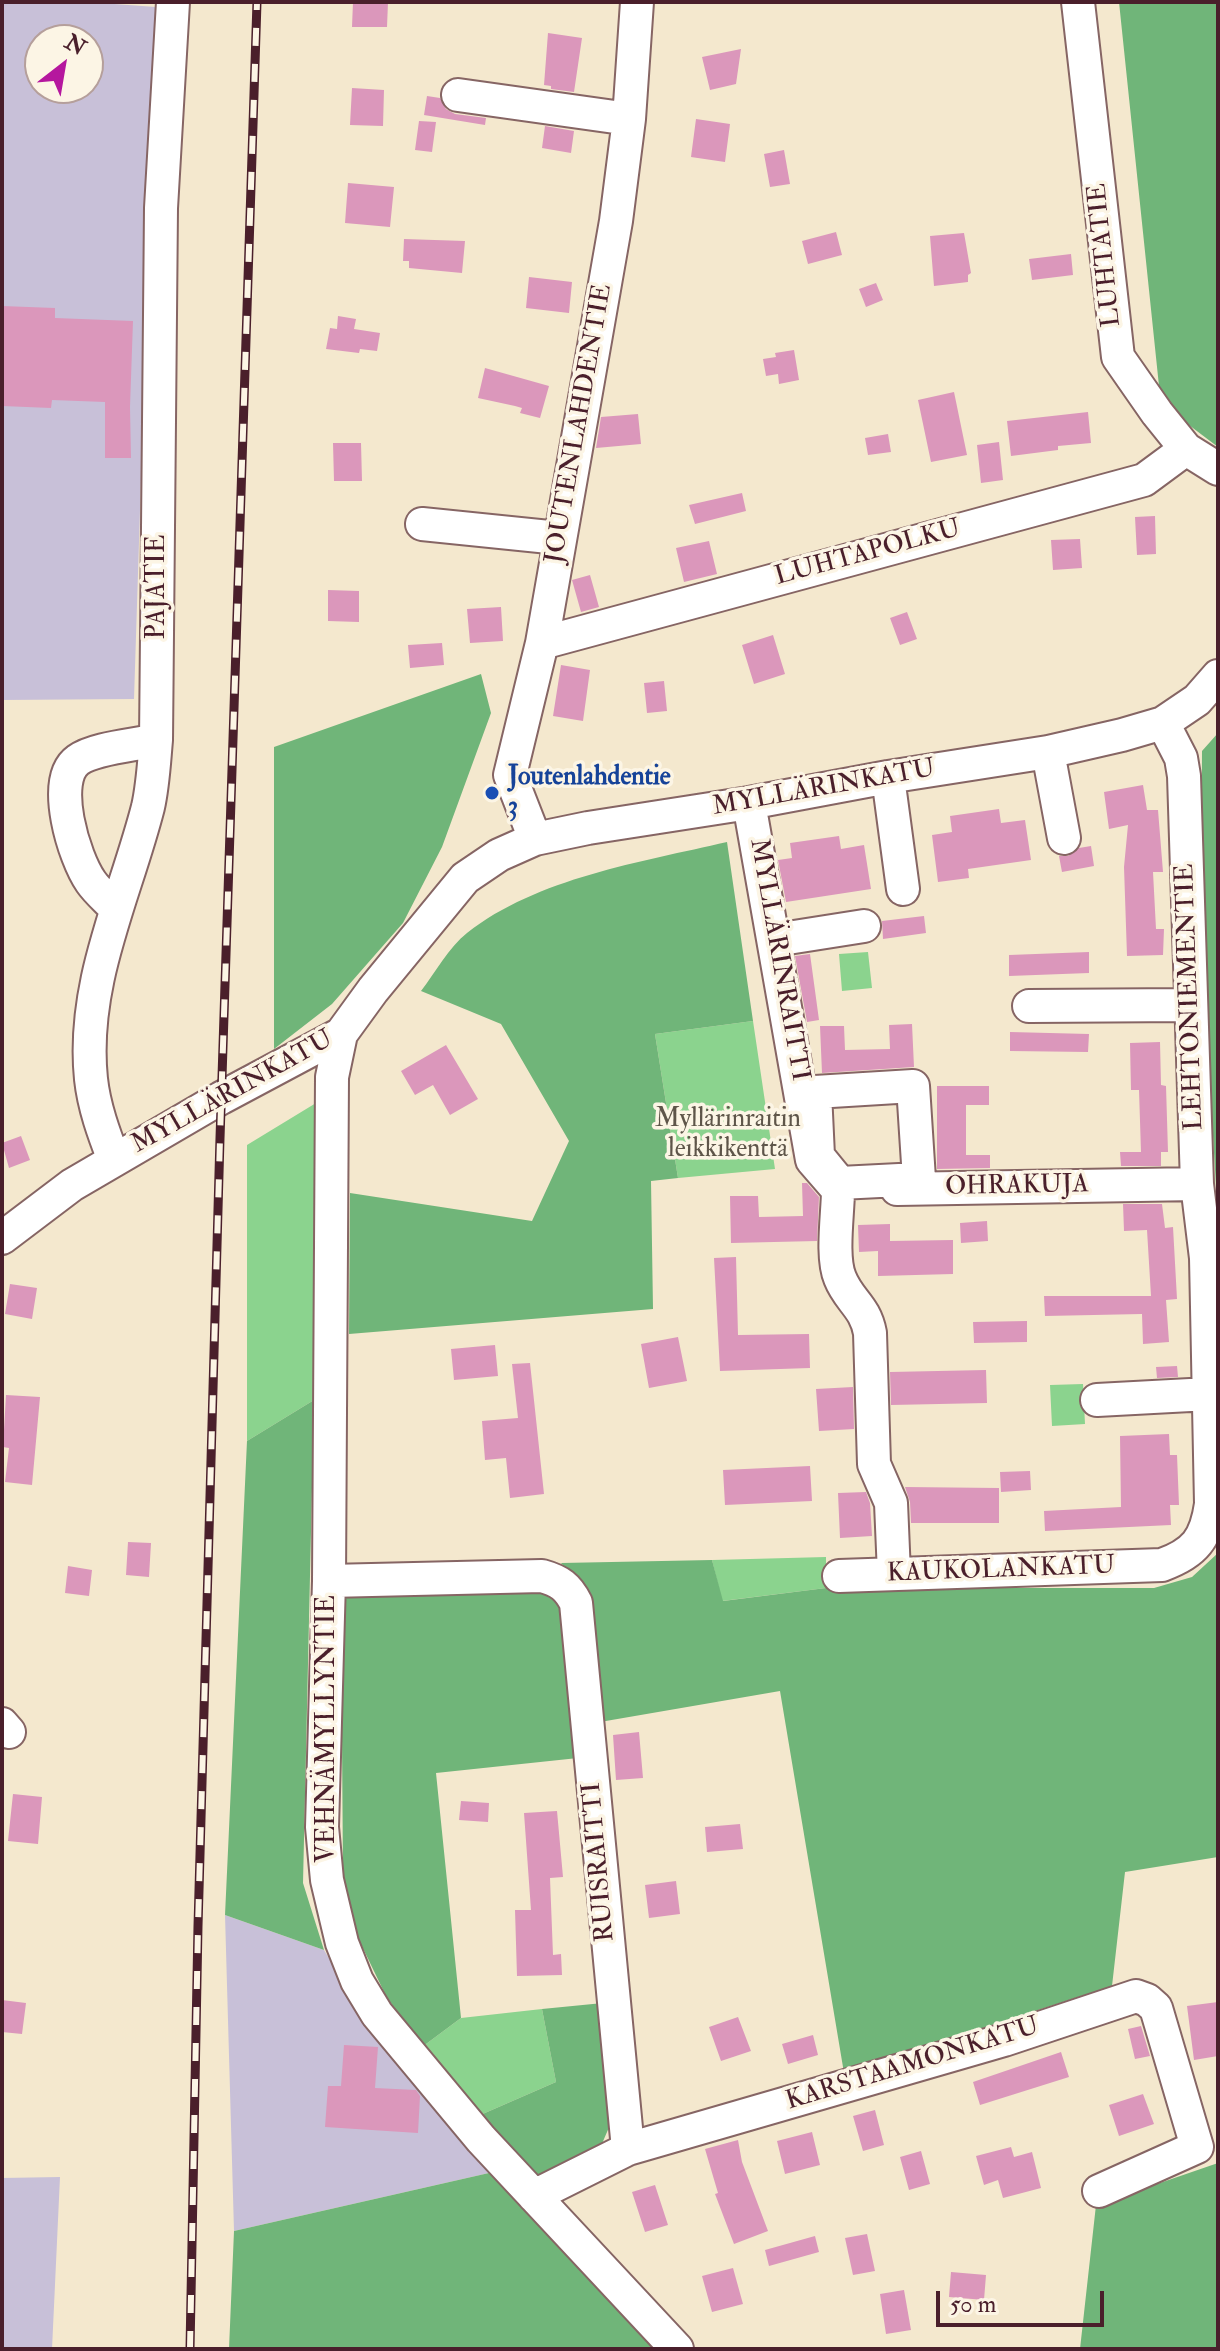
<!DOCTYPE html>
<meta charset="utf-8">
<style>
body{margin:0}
#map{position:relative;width:1220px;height:2351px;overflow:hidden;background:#f4e8ce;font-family:"IM FELL Double Pica",serif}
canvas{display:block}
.frame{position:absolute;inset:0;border:4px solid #4a1f2b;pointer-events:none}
.north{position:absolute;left:24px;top:24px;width:80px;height:80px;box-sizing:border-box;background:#fcf5e5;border:2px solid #b59f9b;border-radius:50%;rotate:31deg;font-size:22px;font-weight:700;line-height:32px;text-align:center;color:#4a1f2b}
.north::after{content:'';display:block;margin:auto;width:28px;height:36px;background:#b5179e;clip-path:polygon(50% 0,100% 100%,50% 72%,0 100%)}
.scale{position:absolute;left:936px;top:2291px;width:168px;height:36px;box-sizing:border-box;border:4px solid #4a1f2b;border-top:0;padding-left:10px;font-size:24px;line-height:28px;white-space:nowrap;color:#4a1f2b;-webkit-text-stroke:6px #fcf5e5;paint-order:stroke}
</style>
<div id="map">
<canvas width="1220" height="2351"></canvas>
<div class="frame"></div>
<div class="north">N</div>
<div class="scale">50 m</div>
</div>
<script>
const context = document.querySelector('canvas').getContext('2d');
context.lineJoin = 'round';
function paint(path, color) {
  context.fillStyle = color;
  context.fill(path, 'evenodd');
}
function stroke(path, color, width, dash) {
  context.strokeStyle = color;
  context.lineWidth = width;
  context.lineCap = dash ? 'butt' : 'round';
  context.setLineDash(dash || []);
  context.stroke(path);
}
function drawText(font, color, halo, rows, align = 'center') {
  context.font = font + ' "IM FELL Double Pica",serif';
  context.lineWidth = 7;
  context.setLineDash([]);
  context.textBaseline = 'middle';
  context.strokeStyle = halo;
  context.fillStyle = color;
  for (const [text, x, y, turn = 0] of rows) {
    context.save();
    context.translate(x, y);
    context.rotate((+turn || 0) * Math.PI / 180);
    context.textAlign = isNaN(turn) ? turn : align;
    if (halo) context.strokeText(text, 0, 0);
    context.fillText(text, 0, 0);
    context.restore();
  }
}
const industrial = new Path2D(`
 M2,2H87L156,7L134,699L2,700ZM40,40H88V88H40Z
 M225,1915L324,1950L368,2023L489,2173L234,2231Z
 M60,2177L52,2349H2V2178Z`);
const green = new Path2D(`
 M868,952L872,988L842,991L839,954Z
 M753,1021L775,1169L678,1178L655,1034Z
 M316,1103L314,1400L247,1441V1145Z
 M1083,1384L1085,1424L1052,1426L1050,1385Z
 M826,1557V1588L722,1601L712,1560Z
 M542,2009L556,2082L478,2116L422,2047L461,2018Z`);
const forest = new Path2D(`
 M1119,2H1218V447L1173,413L1159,386Z
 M481,674L491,713L442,847L403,923L332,1004L274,1049V747Z
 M1218,733V1221L1201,930L1202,751Z
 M727,842L753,1021L655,1034L678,1178L651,1181L653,1309L349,1334L350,1193L532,1221L569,1141L501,1024L421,991C435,973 449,947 467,933C537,878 641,862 727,842Z
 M314,1400L303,1883L324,1950L225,1915L247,1441Z
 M1218,1553V1857L1125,1872L1112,1986L844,2073L780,1691L600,1722L588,1593L561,1563L712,1560L723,1601L826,1588H1154L1192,1577Z
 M542,1588L555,1597L564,1614L578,1758L436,1773L461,2018L422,2047L386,1996L358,1938L343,1878L341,1598L351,1589Z
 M603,2003L610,2125L601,2146L542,2177L531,2171L478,2116L556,2082L542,2009Z
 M1218,2163V2349H1080L1096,2205Z
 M489,2173L657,2349H229L234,2231Z`);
const building = new Path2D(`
 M353,2H388L387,27H352Z
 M548,33L582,38L574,92L551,89V86L544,85Z
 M741,49L736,84L710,90L702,57Z
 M352,88L384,90L383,126L350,125Z
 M427,96L440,98L446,109L455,114L486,118L485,125L424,115Z
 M696,119L730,124L725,162L691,157Z
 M419,121L436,122L432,152L415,150Z
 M545,126L574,131L571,153L542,148Z
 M784,150L790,184L770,187L764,154Z
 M348,183L394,187L390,227L345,223Z
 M836,232L842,255L808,264L802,241Z
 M964,233L971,273L968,275V282L934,286L930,236Z
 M404,239L465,241L462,273L409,268V261H403Z
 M1071,254L1073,275L1032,280L1029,259Z
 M529,277L572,282L569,313L526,308Z
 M876,283L883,300L866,307L859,289Z
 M2,306L55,308V318L133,321L130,407L131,458H105V402L52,400L51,408L2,406Z
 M338,316L356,319L354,329L380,333L377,351L360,349L359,353L326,349L330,328L337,329Z
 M794,350L799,380L779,384L778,374L766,376L763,359L776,357L775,353Z
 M485,368L549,386L540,418L520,413L522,408L515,406L478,398Z
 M954,392L967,455L931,462L918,400Z
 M1088,412L1091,443L1058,446V450L1011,456L1007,421Z
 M638,414L641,444L596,448L601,417Z
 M888,434L891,452L868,455L865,438Z
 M999,442L1003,480L981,483L977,445Z
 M333,443H361L362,481H334Z
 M742,493L746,511L695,524L689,505Z
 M1155,516L1156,554L1137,555L1135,517Z
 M1080,539L1082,568L1053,570L1051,540Z
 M709,541L717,574L684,582L676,548Z
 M590,575L599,607L581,612L572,580Z
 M328,590L359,591V622L328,621Z
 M501,607L503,641L470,643L467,609Z
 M907,612L917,639L900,645L890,618Z
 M773,635L785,674L754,684L742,645Z
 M442,643L444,665L410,668L408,645Z
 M561,665L590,670L583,721L553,716Z
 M664,681L667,711L647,713L644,683Z
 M1143,785L1147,810H1158L1163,872H1153L1156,929H1164L1163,955L1127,956L1124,867L1128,825L1109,829L1104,792Z
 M999,809L1001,823L1025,820L1031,860L968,869L969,878L938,882L932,835L952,832L950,816Z
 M839,836L841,849L864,845L871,889L786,902L778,860L792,858L790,843Z
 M1091,846L1094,866L1062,872L1059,856H1068L1079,848Z
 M924,916L926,933L883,939L882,921Z
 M1089,952V973L1009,976V955Z
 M810,954L819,1020L807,1022L795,956Z
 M912,1024L914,1067L822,1073L820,1026H844L845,1050L890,1049L889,1025Z
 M1010,1032L1089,1034L1088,1052L1010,1051Z
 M1160,1042L1161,1085L1166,1086L1168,1152H1161V1166H1121L1120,1152H1141L1139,1090H1131L1130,1043Z
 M446,1045L478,1099L450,1115L433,1085L415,1095L401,1071Z
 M937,1086H989V1105H966V1155H990V1168L937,1169Z
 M21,1136L30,1160L9,1168L2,1143Z
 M802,1183H807L819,1197L817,1241L731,1243L730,1196H758L759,1217L803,1216Z
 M1123,1204H1162L1165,1228L1173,1227L1177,1299L1166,1300L1169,1342L1143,1344L1142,1314L1045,1316L1044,1296H1151L1147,1230L1124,1231Z
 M987,1221L988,1241L961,1243L960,1223Z
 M890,1224V1241L953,1240V1274L878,1276V1251L859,1252L858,1225Z
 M736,1257L738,1335L809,1334L810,1368L720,1371L714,1258Z
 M10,1284L37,1288L32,1319L5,1314Z
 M1027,1321V1342L974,1343L973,1322Z
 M678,1337L687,1381L649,1388L641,1344Z
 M495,1345L498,1376L454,1380L451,1349Z
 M530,1363L544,1494L510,1498L506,1458L485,1460L482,1421L518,1418L512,1364Z
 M1177,1366L1178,1377L1157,1378L1156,1367Z
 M986,1370L987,1403L891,1405L890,1372Z
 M853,1387L854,1429L819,1431L816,1389Z
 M6,1395L40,1397L32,1485L5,1482L9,1448L3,1447Z
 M1169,1434L1170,1455H1177L1179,1505H1170L1171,1525L1045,1531L1044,1511L1121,1507L1120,1436Z
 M810,1466L812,1501L725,1505L723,1470Z
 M1030,1471L1031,1490L1001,1492L1000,1472Z
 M905,1487L999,1488V1523H911L910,1502Z
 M866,1492L870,1503L872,1536L840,1538L838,1493Z
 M128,1542L151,1543L149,1577L126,1575Z
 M68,1566L92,1570L89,1596L65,1593Z
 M639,1732L643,1778L616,1780L613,1735Z
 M13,1794L42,1797L38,1844L8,1841Z
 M461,1801L489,1803L488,1822L459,1820Z
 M557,1811L563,1877L550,1878L553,1955L561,1954L562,1975L517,1976L515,1910H531L524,1813Z
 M740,1824L743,1849L707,1852L705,1827Z
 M676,1881L680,1914L649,1918L645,1885Z
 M2,2000L26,2003L22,2034L2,2032Z
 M1218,2002V2056L1194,2060L1187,2006Z
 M738,2017L751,2051L721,2061L709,2027Z
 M1141,2026L1150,2056L1135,2059L1128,2029Z
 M813,2035L818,2055L788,2064L782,2044Z
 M344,2045L378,2047L375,2088L416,2090L420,2096L418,2133L325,2127L328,2086H341Z
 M1061,2052L1069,2077L980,2105L973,2082Z
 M1143,2094L1154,2124L1119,2136L1109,2105Z
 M875,2110L884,2145L863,2151L853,2116Z
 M812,2132L820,2165L785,2174L777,2141Z
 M738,2140L742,2162L768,2231L734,2244L715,2194L718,2193L705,2149Z
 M1011,2147L1014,2157L1032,2152L1041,2188L1003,2198L998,2180L984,2185L976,2156Z
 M921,2151L930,2184L909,2190L900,2157Z
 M655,2185L668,2225L645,2232L632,2192Z
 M867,2234L875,2271L853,2275L845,2238Z
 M815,2236L819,2252L769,2266L765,2250Z
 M733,2268L743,2304L712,2312L702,2276Z
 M951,2272L986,2275L984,2300L949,2297Z
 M904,2290L911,2330L886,2334L880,2294Z`);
const minor = new Path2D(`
 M1078,2L1118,357L1157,413L1186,449L1218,469
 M458,95L629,119
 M422,524L559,538
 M542,643L1144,480L1186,449
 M1048,752L1064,838
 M888,777L903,889
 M749,803L812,1160L838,1190C838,1213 831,1257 840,1278C849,1301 865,1306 870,1333L874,1464L891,1503L894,1574
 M535,839L510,775L542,643L616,221L629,119L637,2
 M116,909C108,900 98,892 91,882C74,858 50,780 78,760C94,748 136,745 156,740
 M775,940L864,926
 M1029,1006L1189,1005
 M341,1034L332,1077L329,1581L322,1827L327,1880L342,1943L357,1981L377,2014L481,2139L677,2349
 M913,1086L919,1179L840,1183L818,1156L815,1092Z
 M114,1160C104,1134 94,1107 91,1079C81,983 125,897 148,807C153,785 154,762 156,740L161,208L173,2
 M897,1189L1197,1184
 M2,1238L72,1185L221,1098L341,1034L373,990L465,878L499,855L535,839L588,828L749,803L888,777L1048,752L1122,735L1163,723L1197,700L1218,676
 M1097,1400L1209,1394
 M839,1576L1162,1565C1195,1553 1206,1539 1211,1504L1206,1258L1197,1184L1184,776L1181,758L1163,723
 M329,1581L542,1576C560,1581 568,1587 576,1603L628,2149
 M2,1724L9,1732
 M534,2196L628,2149L1004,2040L1136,1996L1147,2000L1156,2008L1197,2147L1099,2191`);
const rail = new Path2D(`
 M190,2349L198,1926L220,1138L257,2`);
const markers = [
 [492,793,8,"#1a4fb4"]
];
const streetNames = [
 ["LUHTATIE",1106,255,-96],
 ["JOUTENLAHDENTIE",580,424,-80],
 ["LUHTAPOLKU",868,554,-15],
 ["PAJATIE",158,587,-90],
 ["MYLLÄRINKATU",824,789,-10],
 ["MYLLÄRINRAITTI",778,960,80],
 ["LEHTONIEMENTIE",1191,997,-92],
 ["MYLLÄRINKATU",233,1093,-29],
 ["OHRAKUJA",1017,1187,-1],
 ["KAUKOLANKATU",1001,1571,-2],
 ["VEHNÄMYLLYNTIE",328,1729,-90],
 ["RUISRAITTI",600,1862,-95],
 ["KARSTAAMONKATU",913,2065,-17]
];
const transitNames = [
 ["Joutenlahdentie",508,778],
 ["3",508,808]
];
const parkNames = [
 ["Myllärinraitin",728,1120],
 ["leikkikenttä",728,1150]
];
paint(industrial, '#c8c0d8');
paint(green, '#8bd38e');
paint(forest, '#70b579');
paint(building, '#db97bb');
stroke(minor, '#866564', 36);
stroke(minor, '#fff', 32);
stroke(rail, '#4a1f2b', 9);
stroke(rail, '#fcf5e5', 6, [18]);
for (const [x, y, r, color] of markers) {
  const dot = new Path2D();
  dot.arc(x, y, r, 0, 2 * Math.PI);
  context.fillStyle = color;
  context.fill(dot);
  stroke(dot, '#fcf5e5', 3);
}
drawText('26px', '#4a1f2b', '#fcf5e5', streetNames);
drawText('bold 26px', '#164399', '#fcf5e5', transitNames, 'left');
drawText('26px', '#5e5549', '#fcf5e5', parkNames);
</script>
